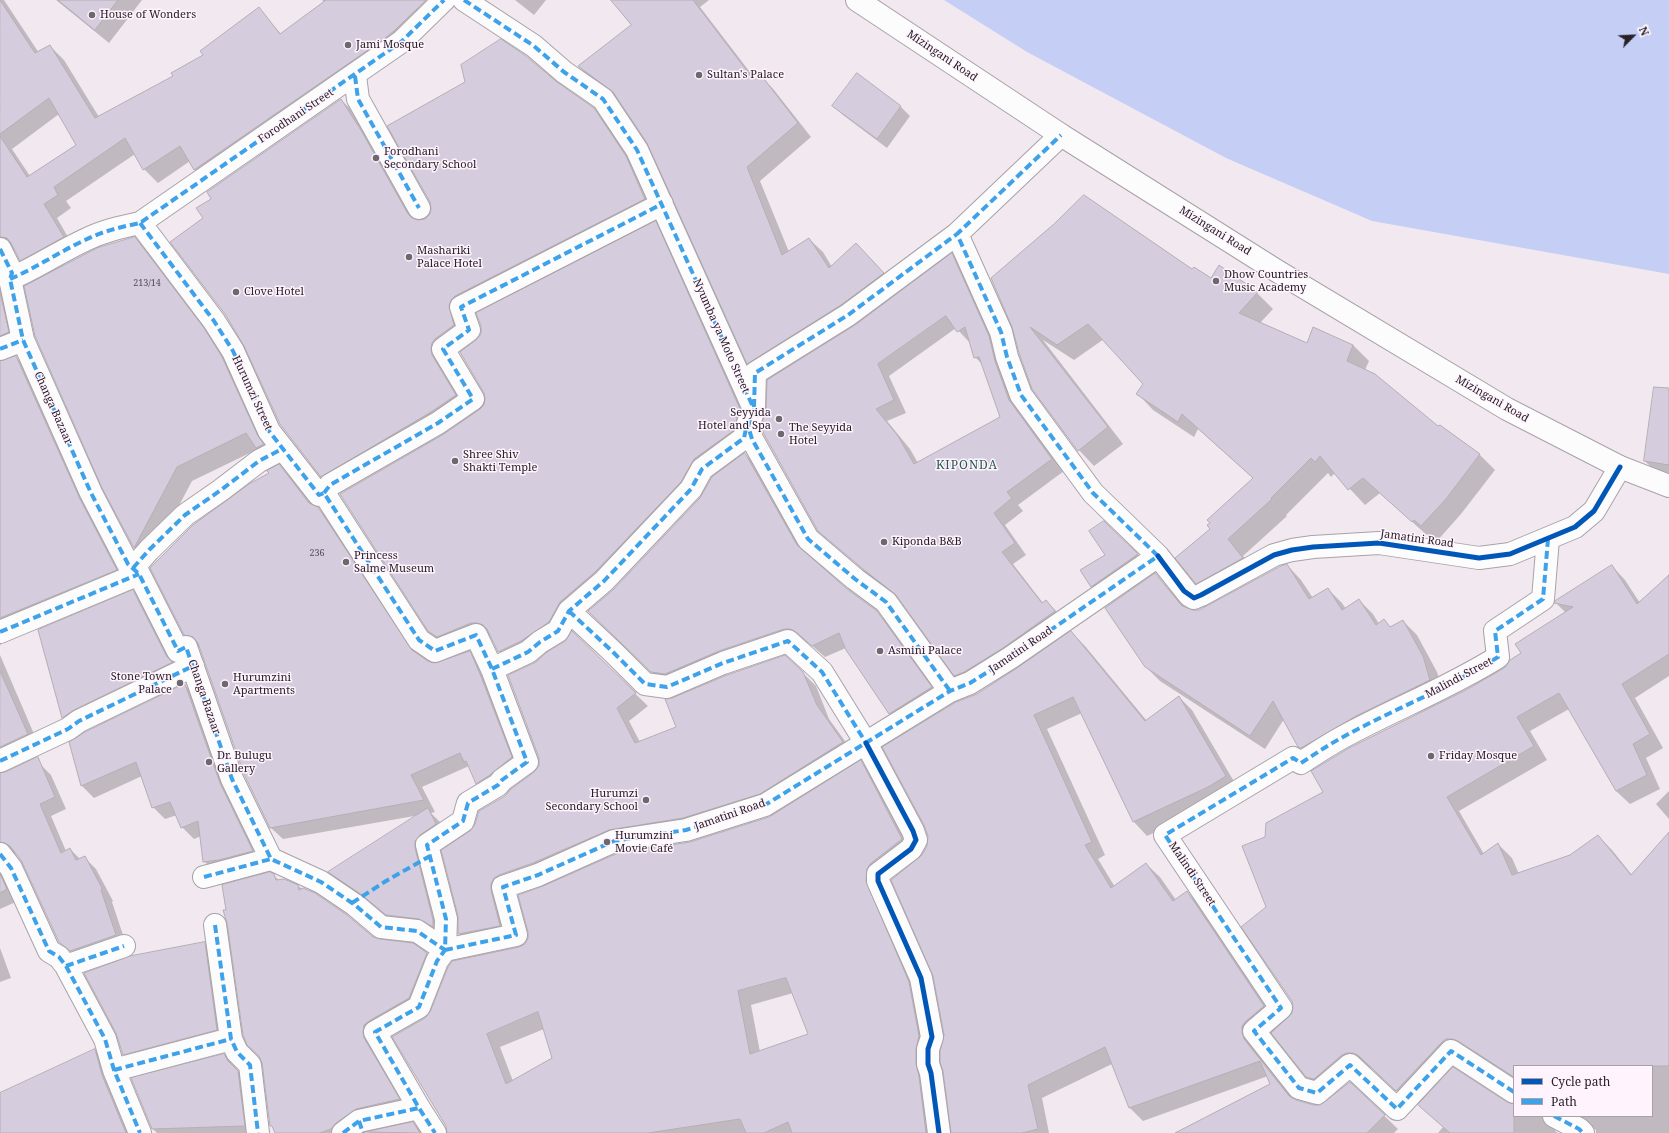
<!DOCTYPE html>
<meta charset="utf-8">
<style>
body{margin:0}
#map{position:relative;width:1669px;height:1133px;overflow:hidden;background:#f2e8f0;font-family:"Noto Serif",serif}
canvas{display:block}
.legend{position:absolute;left:1513px;top:1065px;width:140px;height:52px;box-sizing:border-box;background:#fff4fe;border:1px solid #a9a0a8;margin:0;padding:5px 7px;list-style:none;font-size:12px;color:#272127}
.legend li{display:flex;align-items:center;gap:8px;height:20px}
.legend b{width:20px;border:1px solid #a9a0a8}
.north{position:absolute;left:1613px;top:16px;width:40px;height:40px;-webkit-text-stroke:3px #fff4fe;paint-order:stroke;rotate:66deg;font-size:11px;font-weight:700;line-height:16px;text-align:center;color:#272127}
.north::after{content:'';display:block;margin:auto;width:14px;height:18px;background:#272127;clip-path:polygon(50% 0,100% 100%,50% 72%,0 100%)}
</style>
<div id="map">
<canvas width="1669" height="1133"></canvas>
<ul class="legend">
<li><b style="height:5px;background:#0057b8"></b>Cycle path</li>
<li><b style="height:5px;background:#3ea2eb"></b>Path</li>
</ul>
<div class="north">N</div>
</div>
<script>
const context = document.querySelector('canvas').getContext('2d');
context.lineJoin = 'round';
function paint(path, color) {
  context.fillStyle = color;
  context.fill(path, 'evenodd');
}
function stroke(path, color, width, dash) {
  context.strokeStyle = color;
  context.lineWidth = width;
  context.lineCap = dash ? 'butt' : 'round';
  context.setLineDash(dash || []);
  context.stroke(path);
}
function drawText(font, color, halo, rows, align = 'center') {
  context.font = font + ' "Noto Serif",serif';
  context.lineWidth = 3;
  context.setLineDash([]);
  context.textBaseline = 'middle';
  context.strokeStyle = halo;
  context.fillStyle = color;
  for (const [text, x, y, turn = 0] of rows) {
    context.save();
    context.translate(x, y);
    context.rotate((+turn || 0) * Math.PI / 180);
    context.textAlign = isNaN(turn) ? turn : align;
    if (halo) context.strokeText(text, 0, 0);
    context.fillText(text, 0, 0);
    context.restore();
  }
}
const water = new Path2D(`
 M944,0H1669V274L1372,221L1226,158L1027,52Z`);
const shadow = new Path2D(`
 M0,0H4L39,53L50,46L64,60L99,117L174,77L205,55L258,8L281,34L324,2L322,0H412L430,23L208,183L195,170L190,161L158,183L144,169L135,154L66,201L71,208L57,218L76,251L34,274L21,260L15,250L8,251L22,346L4,354L1,362L16,357L30,371L130,583L4,638L0,646ZM59,114L77,145L30,176L12,149Z
 M56,0H142L109,43Z
 M515,0H546L534,15Z
 M655,0H709L700,7L756,80L761,76L774,90L811,137L760,181L789,252L809,239L823,252L832,267L869,258L897,287L761,376L748,363L648,143L619,99L593,80L579,67L636,22Z
 M857,74L901,107L910,116L887,148L843,115L834,106Z
 M556,83L593,109L609,125L641,173L660,214L471,311L447,359L471,411L337,492L321,476L204,218L212,199L341,100L357,115L377,149L418,222L426,220Z
 M655,223L669,237L754,424L708,473L513,666L499,652L491,636L443,645L429,630L445,435L481,410Z
 M135,238L149,253L218,344L272,452V462L258,449L192,481L149,562L135,548L103,487Z
 M952,255L964,266L1064,471L1018,505L1023,511L1005,525L1026,555L1013,564L1043,603L1046,601L1058,613L967,687L955,675L901,600L876,581L819,530L856,326ZM956,328L971,344L975,357L984,366L1001,418L918,463L910,449L887,421L906,413L889,376Z
 M1219,266L1257,293L1273,309L1260,323L1307,344L1353,345L1369,361L1365,370L1438,427L1479,454L1495,470L1461,514L1437,541L1431,535L1429,537L1380,493L1365,505L1335,473L1331,477L1328,473L1286,515L1287,516L1243,556L1258,574L1213,599L1197,583L1212,529L1253,478L1198,429L1194,437L1153,410L1138,394L1144,383L1104,339L1074,360L1043,340L1123,444L1094,466L1079,450L1013,327L1193,270L1211,279Z
 M1669,420V476L1659,475L1645,461Z
 M745,454L757,466L808,556L846,589L876,612L889,624L943,700L903,725L890,713L846,648L825,657L810,644L803,641L664,684L601,624L614,590Z
 M279,466L291,478L313,506L318,508L330,520L419,656L434,664L469,652L481,664L523,770L489,795L477,783L469,766L422,787L435,812L431,813L440,822L448,836L432,847L445,933L400,927L376,907L342,884L330,872L420,815L283,839L271,828L200,647H197L185,635L270,474Z
 M1104,522L1147,564L1101,596L1092,586L1106,555Z
 M1287,565L1301,580L1313,598L1328,589L1342,603L1346,609L1359,600L1373,614L1379,624L1384,620L1391,628L1403,621L1417,635L1437,672L1444,694L1313,761L1299,746L1284,719L1265,749L1160,681L1146,667L1155,574L1186,608L1193,611H1199Z
 M1612,566L1625,580L1640,603L1661,583L1669,574V676L1635,698L1663,748L1646,758L1660,789L1630,804L1616,791L1569,709L1530,731L1547,760L1459,811L1484,854L1498,844L1512,858L1519,874L1570,856L1598,836L1612,850L1632,875L1669,833V1133H1596V1130L1574,1118L1556,1124L1555,1131L1558,1133H1438L1443,1127L1419,1105L1507,1103L1514,1105V1116H1652V1066H1514V1081L1466,1052L1411,1104L1373,1069L1367,1066H1361L1321,1090L1307,1076L1293,1013L1294,1007L1267,907L1266,837L1324,793L1466,691L1505,668L1566,613L1556,603Z
 M133,591L146,604L179,670L76,730L63,717Z
 M1071,632L1085,646L1147,721L1179,697L1192,710L1239,790L1221,801L1147,836L1134,822L1082,713L1047,729L1105,855L1098,859L1115,887L1146,864L1160,877L1176,900L1187,892L1201,906L1277,1020L1255,1047L1258,1054L1295,1101L1314,1106H1320L1350,1083L1398,1129L1394,1133H1177L1272,1085L1268,1076L1143,1121L1130,1108L1112,1064L1042,1098L1049,1133H952L945,1035L923,856L928,846L977,695Z
 M572,633L648,706L629,721L640,742L677,728L803,673L816,686L829,719L855,755L773,806L622,842L512,888L513,938L472,947L459,934V916L471,832L505,796L535,773L540,765L536,663L566,642Z
 M0,655L40,748L3,768L1,777H0Z
 M185,685L197,697L264,863L216,873L204,861L201,836L194,839L182,827L177,815L165,819L153,807L142,776L94,798L82,786L70,743L86,733Z
 M861,762L875,775L915,853L884,878L922,996L938,1133H448L426,1019L519,948L690,843L769,818ZM793,993L810,1034L760,1052L751,1005ZM544,1029L553,1058L513,1081L500,1047Z
 M39,763L51,775L66,809L51,816L66,851L70,849L80,859L84,857L96,869L113,901L112,902L127,947L72,954L60,942L22,860L16,854L11,853L0,861V791Z
 M1669,791V819L1656,804Z
 M0,870L18,901L0,909Z
 M273,875L279,880L298,886L373,938L379,940L412,944L427,954L437,965L420,1009L380,1032L409,1110L347,1133H278L271,1125L263,1063L227,910Z
 M204,943L218,957L231,1044L138,1068L123,1054Z
 M0,948L11,978L0,982Z
 M95,1050L106,1062L133,1133H0V1094Z
 M224,1055L236,1068L240,1074L256,1133H157L153,1129Z
 M413,1123L423,1133H367Z`);
const building = new Path2D(`
 M0,0L35,53L50,45L95,118L173,76L171,73L203,55L200,51L259,7L280,34L326,0H426L395,30L384,39L194,170L180,146L143,170L125,138L54,187L58,195L44,204L64,237L20,261L11,243L7,238L0,237V136L27,177L76,145L49,98L0,134Z
 M58,0H118L95,30Z
 M611,0H693L754,80L761,75L798,123L747,167L782,255L809,238L829,268L856,243L884,273L841,305L747,364L647,143L613,92L578,66L631,25Z
 M501,39L526,56L557,82L594,108L626,156L645,199L455,296L451,300L449,306L454,325L435,339L432,343L431,349L432,355L456,395L431,412L321,477L280,424L244,346L225,314L170,242L203,218L196,208L211,199L207,192L341,99L362,132L408,214L412,218L418,220L425,219L430,214L431,209L430,202L387,126L465,82L461,65Z
 M857,73L901,106L877,139L832,106Z
 M1084,195L1192,269L1194,267L1211,278L1219,265L1258,292L1239,313L1307,343L1313,327L1353,345L1347,361L1375,374L1438,426L1440,425L1480,454L1446,499L1421,526L1414,520L1412,522L1363,478L1348,490L1320,456L1315,462L1311,458L1271,498L1272,499L1228,539L1243,558L1196,584L1175,558L1210,529L1207,525L1210,523L1207,520L1253,478L1182,414L1178,422L1136,394L1143,384L1088,324L1057,345L1030,327L1108,427L1078,451L1032,389L1019,353L1012,327L991,278L1054,224Z
 M656,221L740,409L733,431L694,459L681,482L595,572L560,602L549,622L521,641L498,652L487,629L483,625L477,623H471L437,637L428,631L340,494L444,434L480,409L484,405L485,399L484,393L460,352L476,340L481,334V326L476,313Z
 M135,237L204,328L222,357L258,436L264,444L256,448L246,433L177,467L134,548L102,488L35,336L24,286L97,248Z
 M952,253L989,336L995,361L1009,400L1052,459L1007,492L1012,498L994,513L1015,543L1002,552L1042,603L1046,600L1055,611L1003,648L964,672L954,676L896,595L863,569L818,531L764,434L761,426L766,409L767,380L855,325ZM946,316L957,332L965,327L974,358L979,357L1000,417L914,464L898,436L876,409L894,400L878,364Z
 M0,292L9,332L0,336Z
 M16,356L80,499L117,570L0,618V361Z
 M1654,387L1669,388V465L1644,461Z
 M745,453L797,545L847,589L877,611L932,687L889,714L846,650L839,633L812,646L796,632L790,629H784L719,651L665,674L651,672L588,611L613,590L700,498L712,477Z
 M279,464L309,503L318,507L412,650L428,661L434,663L470,651L480,674L512,757L490,775L476,784L466,761L464,762L460,753L411,775L424,800L270,828L244,774L198,643L193,637L184,635L150,568L193,525L249,484L269,473L267,471Z
 M1104,521L1138,554L1091,587L1080,570L1105,555L1089,531Z
 M1287,564L1309,599L1328,588L1342,610L1359,599L1376,625L1384,619L1390,627L1403,620L1423,656L1430,680L1356,716L1301,748L1298,747L1273,701L1250,736L1145,667L1105,608L1155,573L1182,606L1193,610H1199L1279,567Z
 M1612,565L1637,604L1669,575V654L1622,684L1650,734L1633,744L1647,775L1616,791L1559,693L1517,717L1534,746L1447,797L1481,855L1498,843L1512,875L1570,855L1598,835L1631,875L1669,832V1066H1514V1077L1458,1041L1452,1039H1446L1442,1042L1396,1091L1359,1056L1353,1053H1347L1342,1055L1314,1079L1306,1077L1271,1033L1292,1013L1293,1007L1292,1001L1241,927L1266,907L1242,846L1265,837L1266,823L1323,792L1311,771L1349,748L1466,690L1504,668L1510,660L1521,653L1515,644L1573,607L1554,603L1555,601Z
 M133,590L167,657L173,662L74,710L62,718L38,630Z
 M572,631L636,693L617,708L635,743L676,727L665,699L672,698L727,675L785,655L803,672L817,705L843,742L760,794L683,818L609,830L533,863L499,875L494,878L491,884V890L500,926L458,934V916L441,850L470,831L475,824L479,811L505,796L511,789L534,772L539,766V758L508,675L536,662L547,652L565,641Z
 M1071,631L1145,721L1179,696L1226,776L1208,787L1133,822L1073,697L1034,715L1092,842L1085,845L1111,888L1146,863L1173,901L1187,891L1264,1006L1246,1021L1242,1026V1033L1244,1039L1289,1096L1296,1100L1314,1105H1320L1350,1082L1385,1115L1367,1133H1175L1270,1084L1260,1061L1129,1108L1105,1047L1028,1085L1038,1129L1022,1133H951L943,1071L940,1062V1051L944,1035L933,976L891,880L922,855L927,846L928,836L924,825L882,747L956,702L977,694L1017,668Z
 M0,671L28,734L0,747Z
 M185,684L220,783L253,851L219,860L203,862L198,821L181,828L170,802L152,808L136,762L81,786L69,742L85,732Z
 M38,757L55,797L40,804L61,853L70,848L76,860L85,856L102,888L101,890L116,935L70,951L59,942L21,860L10,846L5,843L0,842V773L5,772Z
 M861,760L902,839L870,864L867,869L866,881L909,982L919,1036L916,1049V1064L919,1076L926,1133H792L788,1122L764,1133H746L740,1119L648,1133H447L446,1126L392,1037L425,1018L430,1012L448,967L452,961L519,947L525,944L528,938V932L518,895L543,886L618,853L690,842L769,817ZM786,978L808,1034L750,1054L738,991ZM538,1012L552,1058L506,1084L487,1034Z
 M428,808L436,824L420,835L415,841V848L433,920V927L419,919L386,915L362,895L328,872Z
 M270,872L274,874L276,880L284,879L298,885L299,890L303,888L315,893L347,915L373,937L380,939L413,943L427,953L409,998L369,1021L364,1025L363,1032L364,1038L400,1099L356,1109L336,1123L331,1129L320,1133H275L272,1126H270L262,1063L259,1056L247,1045L243,1035L227,923L223,910H226L222,885Z
 M0,874L7,889L0,893Z
 M205,942L217,1030L123,1055L116,1033L84,973L130,956Z
 M95,1049L102,1075L126,1133H0V1093Z
 M224,1054L228,1061L238,1071L245,1126L152,1129L131,1078Z
 M1453,1067L1507,1102L1514,1104V1133H1450L1418,1105Z
 M413,1122L420,1133L365,1132Z`);
const street = new Path2D(`
 M464,0L534,46L564,72L603,99L637,150L754,409L748,426L752,439L808,539L855,579L886,602L950,691
 M355,76L358,99L419,208
 M1061,135L957,234L1001,332L1007,357L1021,395L1093,493L1158,556L1189,595L1194,598L1201,595L1274,555L1292,550L1313,547L1379,543L1479,558L1510,554L1575,527L1594,511L1620,467
 M140,223L214,321L233,351L269,431L319,495L324,493L419,640L435,651L476,635L492,669L527,762L502,780L498,785L468,803L463,821L427,845L446,919L445,950L437,961L419,1007L375,1032L419,1108L435,1133
 M0,249L12,273L10,279L23,340L91,493L128,564L139,574L178,651L186,647L232,779L271,859L321,882L355,905L381,927L417,931L445,950
 M10,279C36,268 59,252 85,240C103,231 121,227 140,223L401,42L444,0
 M0,349L23,340
 M324,493L330,485L438,423L473,399L443,349L469,330L461,307L662,204
 M133,568L149,550L185,515L221,490L259,461L282,449
 M569,611L613,652L645,684L667,687L723,663L788,641L822,672L866,743L913,831L916,840L911,849L878,874V881L921,978L932,1037L928,1049V1064L931,1073L939,1133
 M0,632L139,574
 M492,669L528,652L540,642L558,631L569,611L604,581L691,489L702,469L744,438L748,423L754,409L755,373L848,315L957,234
 M0,761L68,729L79,721L193,666
 M0,854L11,868L49,951L59,957L66,966L105,1039L114,1070L140,1133
 M204,877L271,859
 M215,925L231,1039L237,1052L250,1065L258,1133
 M445,950L516,935L503,887L538,875L614,841L686,830L765,805L950,691L970,683L1010,658L1158,556
 M66,966L124,946
 M114,1070L231,1039
 M1514,1092L1451,1051L1397,1109L1350,1065L1317,1093L1299,1088L1254,1031L1281,1008L1165,835L1293,758L1301,763C1315,754 1328,745 1343,737C1394,709 1449,688 1498,657L1495,631L1543,599L1548,539
 M1554,1116L1579,1129L1583,1133
 M343,1133L359,1121L419,1108`);
const secondary = new Path2D(`
 M857,0L1061,135L1277,271L1507,409L1620,467L1669,486`);
const quiet = new Path2D(`
 M464,0L534,46L564,72L603,99L637,150L754,409L748,426L752,439L808,539L855,579L886,602L950,691
 M355,76L358,99L419,208
 M140,223L214,321L233,351L269,431L319,495L324,493L419,640L435,651L476,635L492,669L527,762L502,780L498,785L468,803L463,821L427,845L446,919L445,950L437,961L419,1007L375,1032L419,1108L435,1133
 M0,249L12,273L10,279L23,340L91,493L128,564L139,574L178,651L186,647L232,779L271,859L321,882L355,905L381,927L417,931L445,950
 M10,279C36,268 59,252 85,240C103,231 121,227 140,223L401,42L444,0
 M0,349L23,340
 M754,407L755,373L848,315L957,234
 M324,493L330,485L438,423L473,399L443,349L469,330L461,307L662,204
 M133,568L149,550L185,515L221,490L259,461L282,449
 M569,611L613,652L645,684L667,687L723,663L788,641L822,672L866,743
 M0,632L139,574
 M492,669L528,652L540,642L558,631L569,611L604,581L691,489L702,469L744,438L747,424
 M0,761L68,729L79,721L193,666
 M0,854L11,868L49,951L59,957L66,966L105,1039L114,1070L140,1133
 M204,877L271,859
 M352,903L386,881L430,856
 M215,925L231,1039L237,1052L250,1065L258,1133
 M445,950L516,935L503,887L538,875L614,841L686,830L765,805L950,691L970,683L1010,658L1158,556L1093,493L1021,395L1007,357L1001,332L957,234L1061,135
 M66,966L124,946
 M114,1070L231,1039
 M1514,1092L1451,1051L1397,1109L1350,1065L1317,1093L1299,1088L1254,1031L1281,1008L1165,835L1293,758L1301,763C1315,754 1328,745 1343,737C1394,709 1449,688 1498,657L1495,631L1543,599L1548,539
 M1554,1116L1579,1129L1583,1133
 M359,1121L363,1133
 M343,1133L359,1121L419,1108`);
const cycleway = new Path2D(`
 M1158,556L1184,591L1194,598L1201,595L1274,555L1292,550L1313,547L1379,543L1479,558L1510,554L1575,527L1594,511L1620,467
 M866,743L913,831L916,840L911,849L878,874V881L921,978L932,1037L928,1049V1064L931,1073L939,1133`);
const markers = [
 [92,15,4,"#6e676d"],
 [348,45,4,"#6e676d"],
 [699,75,4,"#6e676d"],
 [376,158,4,"#6e676d"],
 [409,257,4,"#6e676d"],
 [1216,281,4,"#6e676d"],
 [236,292,4,"#6e676d"],
 [779,419,4,"#6e676d"],
 [781,434,4,"#6e676d"],
 [455,461,4,"#6e676d"],
 [884,542,4,"#6e676d"],
 [346,562,4,"#6e676d"],
 [880,651,4,"#6e676d"],
 [180,683,4,"#6e676d"],
 [225,684,4,"#6e676d"],
 [1431,756,4,"#6e676d"],
 [209,762,4,"#6e676d"],
 [646,800,4,"#6e676d"],
 [607,842,4,"#6e676d"]
];
const numberNames = [
 ["213/14",147,283],
 ["236",317,553]
];
const poiNames = [
 ["House of Wonders",100,15],
 ["Jami Mosque",356,45],
 ["Sultan's Palace",707,75],
 ["Forodhani",384,152],
 ["Secondary School",384,165],
 ["Mashariki",417,251],
 ["Palace Hotel",417,264],
 ["Dhow Countries",1224,275],
 ["Music Academy",1224,288],
 ["Clove Hotel",244,292],
 ["Seyyida",771,413,"right"],
 ["Hotel and Spa",771,426,"right"],
 ["The Seyyida",789,428],
 ["Hotel",789,441],
 ["Shree Shiv",463,455],
 ["Shakti Temple",463,468],
 ["Kiponda B&B",892,542],
 ["Princess",354,556],
 ["Salme Museum",354,569],
 ["Asmini Palace",888,651],
 ["Stone Town",172,677,"right"],
 ["Palace",172,690,"right"],
 ["Hurumzini",233,678],
 ["Apartments",233,691],
 ["Dr. Bulugu",217,756],
 ["Gallery",217,769],
 ["Friday Mosque",1439,756],
 ["Hurumzi",638,794,"right"],
 ["Secondary School",638,807,"right"],
 ["Hurumzini",615,836],
 ["Movie Café",615,849]
];
const streetNames = [
 ["Mizingani Road",942,56,34],
 ["Forodhani Street",296,116,-34],
 ["Mizingani Road",1215,231,32],
 ["Nyumba ya Moto Street",721,336,66],
 ["Hurumzi Street",252,393,65],
 ["Mizingani Road",1492,399,30],
 ["Changa Bazaar",53,408,66],
 ["Jamatini Road",1417,539,8],
 ["Jamatini Road",1021,650,-34],
 ["Malindi Street",1459,678,-28],
 ["Changa Bazaar",204,697,71],
 ["Jamatini Road",730,815,-19],
 ["Malindi Street",1192,874,56]
];
const neighbourhoodNames = [
 ["KIPONDA",967,466]
];
paint(water, '#c5cff6');
paint(shadow, '#0003');
paint(building, '#d5ccdd');
stroke(building, '#b4aeb5', 1);
stroke(street, '#a9a2a8', 24);
stroke(secondary, '#a9a2a8', 24);
stroke(street, '#fdfcfd', 22);
stroke(secondary, '#fdfcfd', 22);
stroke(quiet, '#3ea2eb', 4, [8, 4]);
stroke(cycleway, '#0057b8', 5);
for (const [x, y, r, color] of markers) {
  const dot = new Path2D();
  dot.arc(x, y, r, 0, 2 * Math.PI);
  context.fillStyle = color;
  context.fill(dot);
  stroke(dot, '#fff4fe', 1.5);
}
drawText('9px', '#524c54', null, numberNames);
drawText('11px', '#272127', '#fff4fe', poiNames, 'left');
drawText('11px', '#272127', '#fff4fe', streetNames);
context.letterSpacing = '1px';
drawText('12px', '#245b51', '#fff4fe', neighbourhoodNames);
context.letterSpacing = '0px';
</script>
